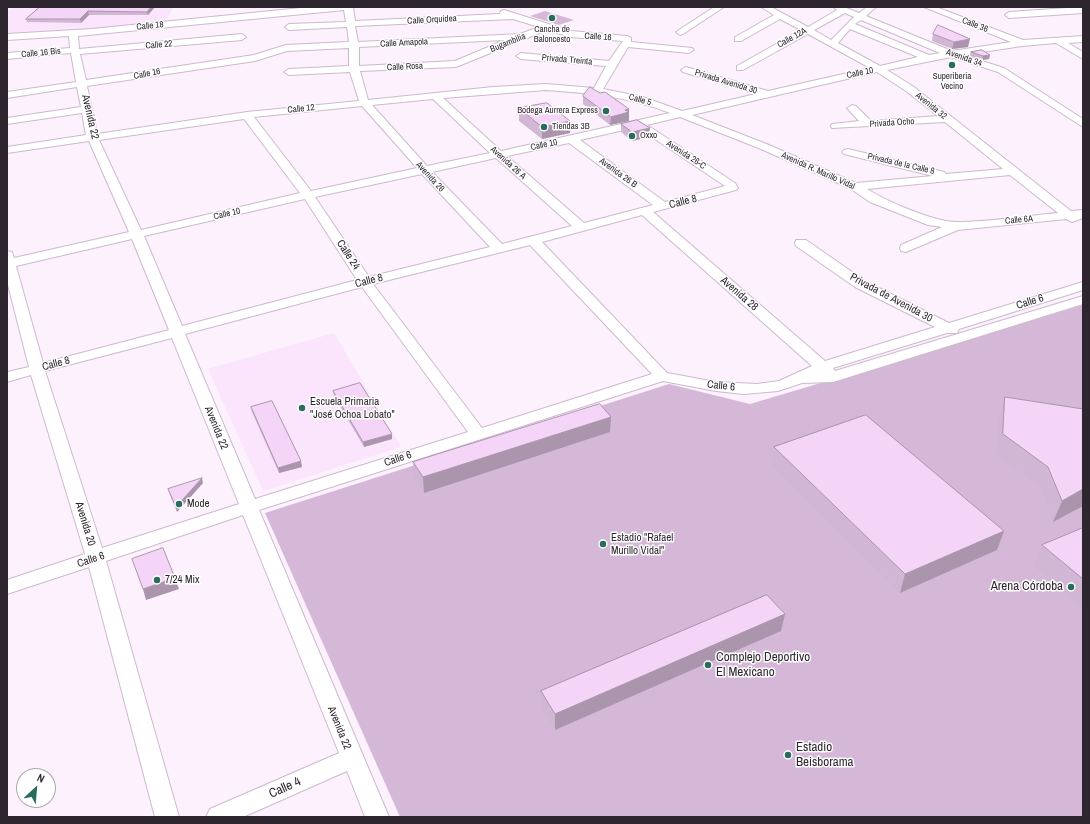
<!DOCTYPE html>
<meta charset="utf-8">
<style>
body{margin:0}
#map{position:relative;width:1090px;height:824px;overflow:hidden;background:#fdf1fe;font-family:"Archivo Narrow",sans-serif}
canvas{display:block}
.frame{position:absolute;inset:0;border:8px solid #2e262f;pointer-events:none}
.north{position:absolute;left:16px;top:768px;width:40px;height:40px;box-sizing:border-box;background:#fff;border:1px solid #aba8ac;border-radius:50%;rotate:26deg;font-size:11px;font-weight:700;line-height:16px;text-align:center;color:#2e262f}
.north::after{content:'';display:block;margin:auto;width:14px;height:18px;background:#2a6c5c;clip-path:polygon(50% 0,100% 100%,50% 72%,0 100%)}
</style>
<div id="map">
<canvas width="1090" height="824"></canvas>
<div class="frame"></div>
<div class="north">N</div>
</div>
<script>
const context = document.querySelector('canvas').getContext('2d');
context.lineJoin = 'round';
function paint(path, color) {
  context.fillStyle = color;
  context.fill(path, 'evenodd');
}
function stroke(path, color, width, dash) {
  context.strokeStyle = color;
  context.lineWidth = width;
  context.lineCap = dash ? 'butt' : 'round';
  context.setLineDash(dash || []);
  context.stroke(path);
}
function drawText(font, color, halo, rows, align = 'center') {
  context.font = font + ' "Archivo Narrow",sans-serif';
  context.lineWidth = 3;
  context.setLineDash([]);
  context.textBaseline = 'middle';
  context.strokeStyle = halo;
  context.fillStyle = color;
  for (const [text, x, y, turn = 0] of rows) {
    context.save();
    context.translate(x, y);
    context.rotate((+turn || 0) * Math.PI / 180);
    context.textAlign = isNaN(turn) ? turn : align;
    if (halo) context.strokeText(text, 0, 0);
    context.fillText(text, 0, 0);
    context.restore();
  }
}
const built = new Path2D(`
 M14,7H174L165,22L53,33L7,34V13Z
 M334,333L401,447L263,491L208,369Z`);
const green = new Path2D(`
 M545,11L574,20L559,25L530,16Z
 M1083,305V817H400L265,513L669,384L750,404Z`);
const street = new Path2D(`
 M311,7H353L355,21L500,14L501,11L504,10L571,31L627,36L631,38V42L692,48L694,50L689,53L628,47L603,89L643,97L682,111L756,94L683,72L681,70L686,67L768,91L870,68L808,34L743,70H737V66L801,30L780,19L741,41H735V37L774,15L761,7H771L808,27L837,10L833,7H844L859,13L867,7H876L866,16L952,51L1011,42L924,7H936L1023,40L1083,36V42L1068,43L1083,52V59L1056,43L1022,46L963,55L1004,68L1083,119V127L998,72L951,57L887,70L914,87L1071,211L1083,210V218L1072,222L1066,219L958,230L906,252L901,251L900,248L901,245L942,227L928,225L870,202L851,189L761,149L680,117L647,125L735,183L738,188L736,190L653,212L825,361L935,327L855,287L796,246L795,243L796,240H806L865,281L949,323L1083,282V290L959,329L957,333H947L833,368L835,371L1083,296V304L833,382L802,383L778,391L744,394L716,391L663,381L259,510L389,817H365L347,771L243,817H206L210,809L339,753L243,515L106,561L179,817H155L89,567L7,594V580L85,554L31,375L7,382V372L29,367L7,281V251L12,252L14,258L129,232L89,141L7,153V147L86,135L82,113L7,124V118L81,107L77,87L7,98V92L76,82L71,53L7,59V53L70,48L69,36L7,40V34L92,29ZM344,10L346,22L289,24L285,27L289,30L347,27L349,42L286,45L254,55L86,80L80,54L242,40L246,37L242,34L79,49L78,36ZM845,13L854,17L831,40L814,30ZM513,19L539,27L520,34L358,42L355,26ZM861,20L940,53L929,55L855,24ZM850,29L918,57L880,66L838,43ZM547,30L570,37L623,41L609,61L521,53L516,56L521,59L606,66L594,88L546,84L493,87L368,100L360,71L456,67ZM505,40L455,61L359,66V47ZM349,48V66L289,69L284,72L289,75L350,72L359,101L247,112L97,134L87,86L255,61L287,51ZM877,72L906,91L938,116L871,121L856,106L852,105L847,108L859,121L832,124L831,126L832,128L945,122L1003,169L946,174L944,172L940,171L848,149L844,150L842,152L844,154L933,176L856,183L769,145L692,115ZM546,90C589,93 630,97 670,113L501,151L443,98ZM433,99L490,153L427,166L372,105ZM362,106L417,168L311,191L254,117ZM244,119L300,193L141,230L99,140ZM637,127L725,186L665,202L580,140ZM569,143L653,205L584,223L507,156ZM496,158L572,226L502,244L432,172ZM422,174L490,247L369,277L315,197ZM1010,175L1058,213C1024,216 990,222 956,222C934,222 886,201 867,189ZM305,199L357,280L182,326L144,236ZM642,215L812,366L779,381L757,384L716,382L667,373L542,242ZM132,239L169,330L43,363L16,266ZM530,245L652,374L482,428L373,284ZM362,287L468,432L255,499L185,334ZM172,338L239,504L102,548L45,371Z
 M714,7H724L683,34L680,35L676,32Z
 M1083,7V13L1009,18L1005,15L1009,12Z`);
const wall = new Path2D(`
 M40,7H155L148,15H89L81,23L27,22L26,19Z
 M933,34L968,47L952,49L932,41Z
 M982,50L989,59L982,60L970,56L971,52Z
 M583,96L629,109V121L610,125L583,104Z
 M519,108L570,133L542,139L519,121Z
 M621,124L649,137L632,141L621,132Z
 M333,391L392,439L364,447L334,396Z
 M1005,397L1083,506L1053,522L1041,487L996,455L999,418Z
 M251,407L302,467L279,473L252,412Z
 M611,417L610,432L424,493L415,478L413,462Z
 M774,447L997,550L900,593L771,465Z
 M203,483L177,512L170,495L168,489Z
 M1083,528V609L1034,566L1042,545Z
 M781,631L555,730L541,707V691Z`);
const shadedWall = new Path2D(`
 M151,7H155L148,15L147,12Z
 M88,11L89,15L81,23L80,19Z
 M970,39L968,47L952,49L954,42Z
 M990,55L989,59L982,60L983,56Z
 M629,109V121L610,125L611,117L625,110Z
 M570,121V133L542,139V127Z
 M650,128L649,137L632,141V132Z
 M611,417L610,432L424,493L423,477Z
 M392,434V439L364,447L363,442Z
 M301,461L302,467L279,473L278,468Z
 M202,478L203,483L177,512L176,507Z
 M1083,489V506L1053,522L1062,501Z
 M1004,531L997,550L900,593L905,574Z
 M175,578L179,589L146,600L143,589Z
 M785,614L781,631L555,730V714Z`);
const building = new Path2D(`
 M40,7H151L147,12L88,11L80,19H26Z
 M938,25L970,39L954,42L933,34Z
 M982,50L990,55L983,56L971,52Z
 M590,87L600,93L605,92L629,109L625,110L629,112L611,117L583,96Z
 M547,103L570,121L542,127L519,108Z
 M637,120L650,128L632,132L621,124Z
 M360,383L392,434L363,442L333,391Z
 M1005,397L1083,409V489L1062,501L1048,467L1003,434Z
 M272,401L301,461L278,468L251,407Z
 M600,404L611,417L423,477L413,462Z
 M866,415L1004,531L905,574L774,447Z
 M202,478L176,507L168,489Z
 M1083,528V579L1042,545Z
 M163,548L175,578L143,589L132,559Z
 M767,595L785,614L555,714L541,691Z`);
const markers = [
 [552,18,4,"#2a6c5c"],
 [952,65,4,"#2a6c5c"],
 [606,111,4,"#2a6c5c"],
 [544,127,4,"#2a6c5c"],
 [632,136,4,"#2a6c5c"],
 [302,408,4,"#2a6c5c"],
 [179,504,4,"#2a6c5c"],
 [603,544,4,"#2a6c5c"],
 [157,580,4,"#2a6c5c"],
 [1071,587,4,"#2a6c5c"],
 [708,665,4,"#2a6c5c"],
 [788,755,4,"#2a6c5c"]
];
const farStreetnames = [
 ["Calle Orquídea",432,20,-3],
 ["Calle 36",975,25,21],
 ["Calle 18",150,26,-6],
 ["Calle 16",598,37,4],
 ["Calle 12A",792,38,-29],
 ["Calle Amapola",404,43,-3],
 ["Bugambilia",508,43,-22],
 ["Calle 22",159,45,-5],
 ["Calle 16 Bis",41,53,-5],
 ["Avenida 34",964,58,19],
 ["Privada Treinta",567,60,5],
 ["Calle Rosa",405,67,-3],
 ["Calle 10",860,73,-12],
 ["Calle 16",147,74,-11],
 ["Privada Avenida 30",726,82,17],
 ["Calle 5",640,100,15],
 ["Avenida 32",931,106,39],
 ["Calle 12",301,109,-6],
 ["Privada Ocho",892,123,-4],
 ["Calle 10",544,145,-12],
 ["Avenida 26-C",686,155,33],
 ["Avenida 26 A",508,163,42],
 ["Privada de la Calle 8",901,164,13],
 ["Avenida R. Marillo Vidal",818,171,24],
 ["Avenida 26 B",618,173,36],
 ["Avenida 26",430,177,47],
 ["Calle 10",227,214,-13],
 ["Calle 6A",1019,220,-5]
];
const farPoinames = [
 ["Cancha de",552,30],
 ["Baloncesto",552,40],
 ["Superiberia",952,77],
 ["Vecino",952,87],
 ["Bodega Aurrera Express",598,111,"right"],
 ["Tiendas 3B",552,127,"left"],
 ["Oxxo",640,136,"left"]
];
const streetNames = [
 ["Avenida 22",90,117,77],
 ["Calle 8",683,202,-14],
 ["Calle 24",348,255,57],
 ["Calle 8",369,281,-14],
 ["Avenida 28",739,294,41],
 ["Privada de Avenida 30",891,298,28],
 ["Calle 6",1030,302,-17],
 ["Calle 8",56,364,-15],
 ["Calle 6",721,386,6],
 ["Avenida 22",216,428,68],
 ["Calle 6",398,459,-18],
 ["Avenida 20",85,524,73],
 ["Calle 6",91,560,-18],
 ["Avenida 22",339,728,68]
];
const poiNames = [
 ["Escuela Primaria",310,402],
 ["\"José Ochoa Lobato\"",310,415],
 ["Mode",187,504],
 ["Estadio \"Rafael",611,538],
 ["Murillo Vidal\"",611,551],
 ["7/24 Mix",165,580]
];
const nearPoinames = [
 ["Arena Córdoba",1063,587,"right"],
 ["Complejo Deportivo",716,658],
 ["El Mexicano",716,673],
 ["Estadio",796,748],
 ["Beisborama",796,763]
];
const nearStreetnames = [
 ["Calle 4",285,788,-24]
];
paint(built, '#fae5fc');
paint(green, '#d5b8d8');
stroke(street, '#cdb9ce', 2);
paint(street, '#fff');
paint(wall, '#d2b7d4');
paint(shadedWall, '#ab95ad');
paint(building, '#f4d5f7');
stroke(building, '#ab95ad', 1);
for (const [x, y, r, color] of markers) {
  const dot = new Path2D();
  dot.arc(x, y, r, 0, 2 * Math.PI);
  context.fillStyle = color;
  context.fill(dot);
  stroke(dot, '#fff', 1.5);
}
drawText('9px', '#2e262f', '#fff', farStreetnames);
drawText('9px', '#2e262f', '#fff', farPoinames);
drawText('11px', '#2e262f', '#fff', streetNames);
drawText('11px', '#2e262f', '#fff', poiNames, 'left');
drawText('13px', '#2e262f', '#fff', nearPoinames, 'left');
drawText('13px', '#2e262f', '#fff', nearStreetnames);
</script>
